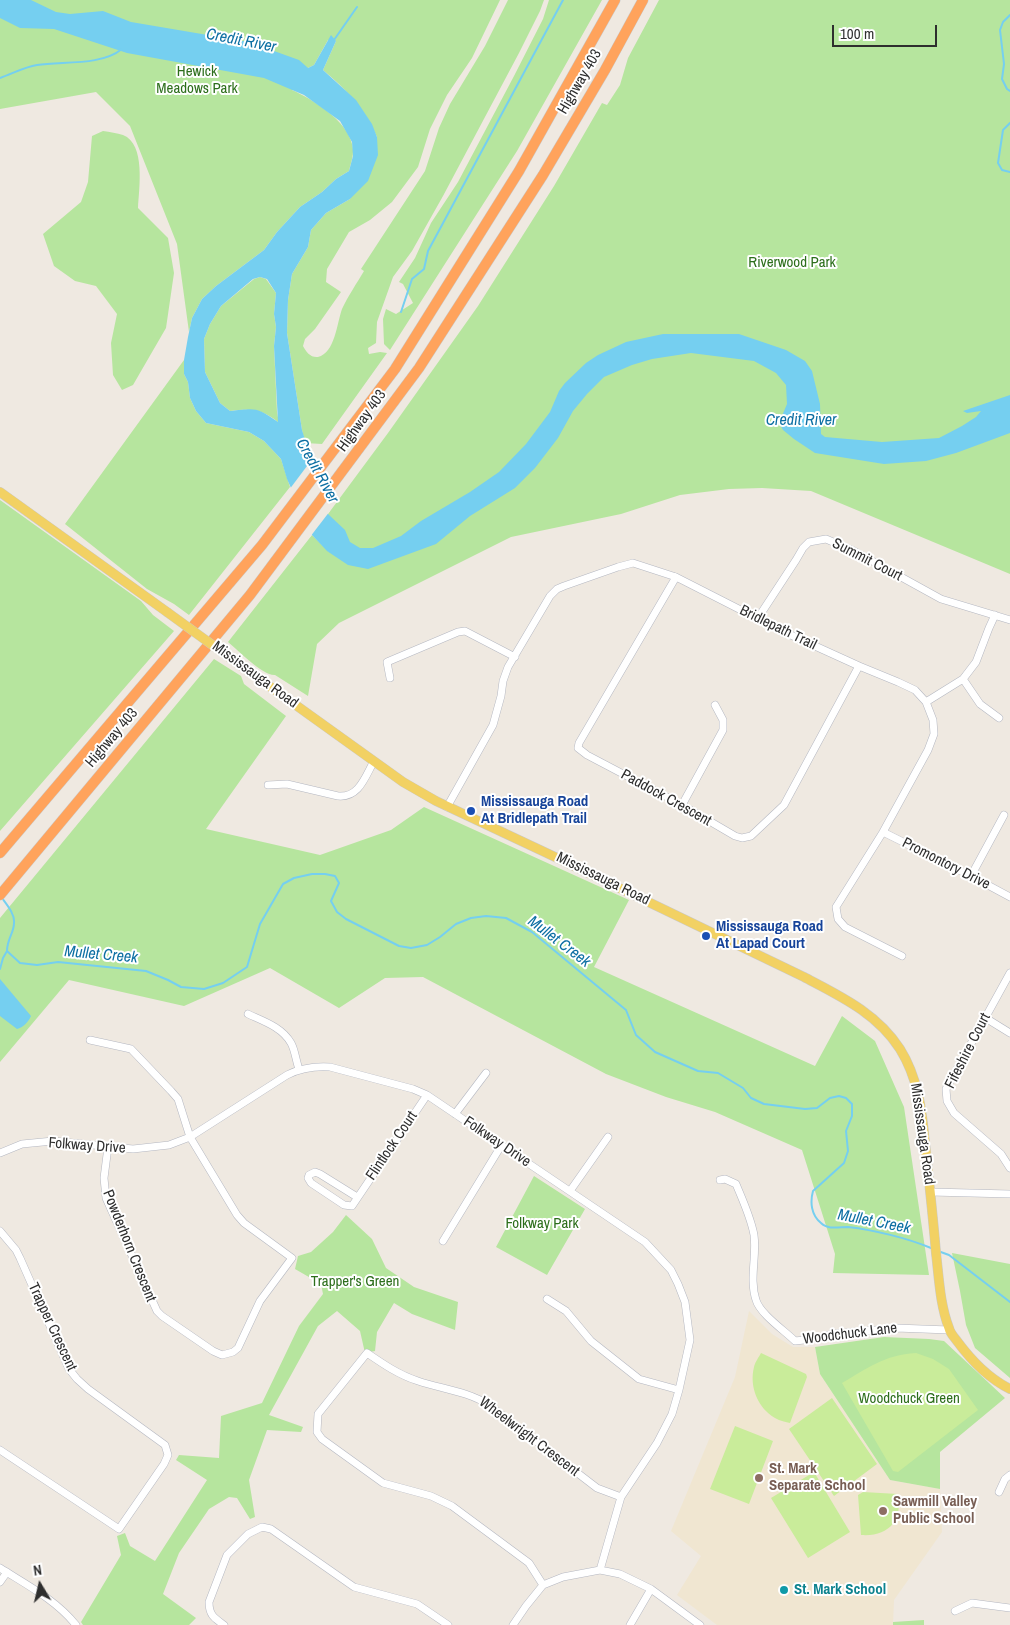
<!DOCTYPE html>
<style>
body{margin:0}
#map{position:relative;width:1010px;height:1625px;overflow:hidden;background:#efe9e1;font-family:"Archivo Narrow",sans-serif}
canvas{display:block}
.north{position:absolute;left:15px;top:1560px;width:50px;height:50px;-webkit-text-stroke:4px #fff;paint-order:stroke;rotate:351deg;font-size:14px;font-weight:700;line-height:20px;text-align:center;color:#2e2e2e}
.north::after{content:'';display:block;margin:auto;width:18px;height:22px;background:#2e2e2e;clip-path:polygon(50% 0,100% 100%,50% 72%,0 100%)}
.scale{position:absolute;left:832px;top:25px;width:105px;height:22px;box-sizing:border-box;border:2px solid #2e2e2e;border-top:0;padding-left:6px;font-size:15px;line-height:18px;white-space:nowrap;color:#2e2e2e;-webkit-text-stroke:4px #fff;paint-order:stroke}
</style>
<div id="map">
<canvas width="1010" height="1625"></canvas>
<div class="north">N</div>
<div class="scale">100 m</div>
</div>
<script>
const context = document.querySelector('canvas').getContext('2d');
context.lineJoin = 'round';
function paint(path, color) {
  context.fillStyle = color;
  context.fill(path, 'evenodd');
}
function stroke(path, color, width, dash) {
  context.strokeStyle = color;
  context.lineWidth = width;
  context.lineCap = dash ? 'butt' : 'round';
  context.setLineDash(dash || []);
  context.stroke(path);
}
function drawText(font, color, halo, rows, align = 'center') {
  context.font = font + ' "Archivo Narrow",sans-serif';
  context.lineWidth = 4;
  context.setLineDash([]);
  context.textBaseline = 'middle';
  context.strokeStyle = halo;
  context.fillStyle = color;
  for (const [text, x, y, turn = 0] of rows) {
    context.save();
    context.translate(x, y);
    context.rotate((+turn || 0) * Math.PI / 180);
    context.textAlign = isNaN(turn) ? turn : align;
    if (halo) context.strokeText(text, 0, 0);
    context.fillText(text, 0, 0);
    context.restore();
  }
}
const education = new Path2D(`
 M749,1311L772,1334L793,1347H815L820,1374L890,1480L940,1489L942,1532L894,1600L893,1625H717L677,1595L701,1556L671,1531L735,1377Z`);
const green = new Path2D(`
 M0,0H500L472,58L447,95L430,129L418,167L392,202L370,220L349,232L327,269L326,282L341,292L315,329L305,339L303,346C306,352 311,358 318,357C335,353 337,323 342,309C348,296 357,283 364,271L361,269L425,171L439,128L450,104L485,46L508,0H544L540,11L519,53L443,196L412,251L393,277L377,322L376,343L368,348L369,354L380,352L387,353L322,444L305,443L302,430L287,333L288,300L292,274L308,247L311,230L326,213L350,199L377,137C365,109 346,89 323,70L336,41L328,40L314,65L308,68L292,90C312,99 347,120 352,144C355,153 351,162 349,171L336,179L322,192L300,207L277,232L264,250L216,286L202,299L192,318L189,332L177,244L130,126L96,92L0,109Z
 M549,0H602L517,151L390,350L384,344L383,319L386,309L396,314L413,303L403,284L399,282L415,258L431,223L458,182L514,76L543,19Z
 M659,0H1010V574L811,491L762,488L729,489L680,495L621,514L511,537L339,623L317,644L308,696L275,675C263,676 238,650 228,642L312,535L329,552L328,514L388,433L478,306L554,186L602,103L607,105L620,85L628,58Z
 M103,131C110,132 117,133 123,135C146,144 139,189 138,208L168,238L174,273L166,328L133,385L122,390L113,375L111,343L117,314L96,286L75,281L54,266L43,234L81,202L88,182L92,136Z
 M260,277L266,279L276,293L274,314L276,327L274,346L277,412L279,423C261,408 251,409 230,411L220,403L205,372L204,339L210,324L221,306L254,279Z
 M184,360V374L188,382L190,398L196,411L206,423L249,432L264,441L281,459L290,487L189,615L174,604L147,589L65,524Z
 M0,500L141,601L153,615L174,631L0,831Z
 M214,659L241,676L244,684L286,716L206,829L320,855L391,830L424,807L629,900L594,967L815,1066L842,1016L875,1041L904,1107L929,1275L833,1273L835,1254L802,1150L715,1112L666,1097L606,1074L423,977L385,978L339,1008L270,968L184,1006L69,980L0,1062V918Z
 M534,1176L585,1209L547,1275L496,1247Z
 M346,1215L372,1239L386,1268L414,1287L458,1302L455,1330L412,1314L394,1303L377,1332L375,1351L365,1353L360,1331L337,1311L318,1326L269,1415L303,1427L301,1432L267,1430L249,1480L255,1517L250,1519L237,1498L229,1497L209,1509L179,1553L163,1594L196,1618L189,1625H83L81,1622L121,1555L117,1536L125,1533L130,1546L155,1561L207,1480L176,1460L179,1455L219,1458L221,1416L262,1403L299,1326L323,1294L321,1284L295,1269L298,1256L311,1252L333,1232Z
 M952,1253L1010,1264V1378L975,1348L966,1325L960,1291Z
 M884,1337L929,1339L944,1341L1005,1398L940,1452V1489L890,1480L820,1374L815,1347Z
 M924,1620V1625H893V1622Z`);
const pitch = new Path2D(`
 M761,1353L806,1374L807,1377L790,1423C786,1422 780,1421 775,1418C758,1408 749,1387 754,1367C755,1362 759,1357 761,1353Z
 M916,1353L933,1359L949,1369L978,1410L898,1472L893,1471L842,1383C868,1368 884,1355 916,1353Z
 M832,1398L877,1464L834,1496L789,1429Z
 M735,1426L773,1441L749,1504L710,1489Z
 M814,1472L850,1532L808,1558L771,1498Z
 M863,1492L898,1494C903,1521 888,1537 861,1535L858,1495Z`);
const water = new Path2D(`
 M0,0H31L56,12L70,14L103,11L131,22L249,42L299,60L308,68L314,65L331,35L336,41L323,70L356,100L372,124L377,137L378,155L368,181L350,199L326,213L311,230L308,247L292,274L288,300L287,333L302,430L328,514L345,530L350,542L360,548H373L401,536L421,521L470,492L499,472L526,444L550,412L559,391L565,383L586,363L598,355L626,342L663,334H739L786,350L805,361L812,371L820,404L821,434L825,437L882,442L939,438L962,426L976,417L981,411L967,413L963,411L1010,395V433L956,453L926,461L884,464L815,453L794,439L783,430L779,423L787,404L786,385L776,373L754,361L691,353L652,359L632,365L604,377L587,394L573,411L558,438L535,468L515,488L470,516L436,544L368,569L348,565L327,551L312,535L287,479L281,459L264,441L249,432L206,423L196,411L190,398L188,382L184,374V360L188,337L192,318L202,299L216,286L264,250L277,232L300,207L322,192L336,179L349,171L353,156L352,142L340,121L304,95L264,78L127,53L54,29L20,28L0,18ZM260,277L267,279L276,293L274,314L276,327L274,346L278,422C257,407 256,408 230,411L220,403L205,372L204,339L210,324L221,306L253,279Z
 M0,979L31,1016C29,1021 23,1028 17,1029L0,1016Z`);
const pier = new Path2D(`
 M313,458L330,511L310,537L289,490Z`);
const stream = new Path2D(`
 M1010,15L1003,22L1000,30L1004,64L1002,79L1007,89L1010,91
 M334,40L357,7
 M0,78C12,74 24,67 37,65C63,61 101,66 122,49
 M1010,123L1003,130L998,163L1002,170L1010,172
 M401,312L412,279L424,269L428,251L563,0
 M2,898C7,905 15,914 14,923C14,933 7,939 7,951L20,963L37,965L58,962L146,971L168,980L181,987L204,989L223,983L247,967L260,924L283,884L294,878L312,874H325L335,876L339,883L331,901L337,912L346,919L399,946L411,948L427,945L440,937L456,924L471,918L486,916L506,918L532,932L626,1010L636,1035L655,1052L698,1071L718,1073L743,1088L751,1098L764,1104L805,1109L817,1108L830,1098L839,1096L846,1098L852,1104V1116L846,1131L848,1151L844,1163L813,1191C810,1202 811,1215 821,1223C828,1230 839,1227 848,1227C874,1230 907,1238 931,1248
 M0,969L3,958L7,951
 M938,1251L949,1255L1010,1302`);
const minor = new Path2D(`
 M676,577L579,743L578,748L587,755L682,805L735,836L742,838L751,836L784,805L859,666
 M758,618L796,560L803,548L809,542L826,539L854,551L941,599L1010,620
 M390,678L387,662L458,632L465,631L515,657
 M963,679L980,704L999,718
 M926,702L963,679L976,662L989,628L995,615
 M268,785L287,784L338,796C359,798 365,777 374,761
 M682,805L723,730V720L715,705
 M447,807L493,725L501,696L503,681L508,667L550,596L557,589L564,586L618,567L633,563L676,577L782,631L859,666L898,682L915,690L926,702L933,720L934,734L928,750L883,832L836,907L838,919L845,927L902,956
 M883,832L971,876L1010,897
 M971,876L1004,815
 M248,1014C263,1021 282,1027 291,1043C295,1050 296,1061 299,1069
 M984,1017L1010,1033
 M90,1040L131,1049L171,1091L178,1099L190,1137L237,1215L244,1223L292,1258L260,1301L238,1348L233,1352L222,1355L213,1351L162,1316L157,1311L106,1198L104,1178L108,1147
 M455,1114L486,1073
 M0,1153L22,1144L53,1141L133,1149L169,1145L190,1137L287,1075C301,1068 314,1066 330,1067L413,1089L427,1095L645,1242L671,1270L678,1284L685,1302L690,1340L679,1390L672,1414L657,1443L621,1497L600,1570
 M1010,1168L1001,1154L954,1113L947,1101L946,1089L1010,973
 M720,1180L725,1179L736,1184C743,1201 751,1218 754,1235C757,1256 749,1279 756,1300C760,1314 785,1331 795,1341L813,1339L833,1334L896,1328L949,1330
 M570,1191L608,1137
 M931,1192L1010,1194
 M357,1197L320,1174L315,1172L309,1175L308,1178L311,1183L344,1205L352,1206L427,1095
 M0,1231L16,1250L20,1258L69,1369L77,1379L88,1389L165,1445L168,1455L164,1464L119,1529L0,1450
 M443,1241L501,1146
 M547,1299L566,1311L591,1341L639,1379L679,1390
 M999,1492L1005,1479L1010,1475
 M0,1568C27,1585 56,1600 76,1625
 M0,1582L7,1572
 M543,1585L529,1563L452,1506L431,1496L383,1483L322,1439L317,1432L318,1414L367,1353C383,1364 399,1375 418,1381C442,1389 467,1391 489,1405L597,1488L621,1497
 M955,1611L972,1603L1010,1608
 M224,1625C214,1618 209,1615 209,1602L227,1555L248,1534L262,1527L271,1529L354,1587L417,1604L448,1625
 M513,1625L526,1606L543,1585L563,1577L600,1570L620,1574L651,1589L700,1625
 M630,1625L651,1589`);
const major = new Path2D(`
 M0,492L167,612
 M233,660L403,782L436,801L553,856L804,977C840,996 877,1013 900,1049C918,1078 922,1110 925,1143C929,1180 933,1217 936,1253C939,1278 940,1305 949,1328C950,1333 954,1337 957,1341C971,1360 988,1378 1010,1389`);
const highway = new Path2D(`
 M0,853L262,545L395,369L519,171L615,0
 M0,895L250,595L419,368L543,175L605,70L643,0`);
const majorBridge = new Path2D(`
 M167,612L233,660`);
const markers = [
 [471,811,5,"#1a4fb4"],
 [706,936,5,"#1a4fb4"],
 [759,1478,5,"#8d6e63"],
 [883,1511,5,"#8d6e63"],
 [784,1590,5,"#0f9aa8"]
];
const parkNames = [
 ["Hewick",197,72],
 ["Meadows Park",197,89],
 ["Riverwood Park",792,263],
 ["Folkway Park",542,1224],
 ["Trapper's Green",355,1282],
 ["Woodchuck Green",909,1399]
];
const streetNames = [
 ["Highway 403",580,82,-60],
 ["Highway 403",362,421,-54],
 ["Summit Court",867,560,27],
 ["Bridlepath Trail",778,628,26],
 ["Mississauga Road",255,675,36],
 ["Highway 403",112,738,-50],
 ["Paddock Crescent",666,798,29],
 ["Promontory Drive",946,864,27],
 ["Mississauga Road",603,879,26],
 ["Fifeshire Court",968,1051,-63],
 ["Mississauga Road",922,1134,82],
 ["Folkway Drive",497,1142,34],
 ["Folkway Drive",87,1146,4],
 ["Flintlock Court",392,1146,-56],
 ["Powderhorn Crescent",129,1246,68],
 ["Trapper Crescent",52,1327,65],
 ["Woodchuck Lane",850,1334,-7],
 ["Wheelwright Crescent",529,1437,37]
];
const transitNames = [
 ["Mississauga Road",481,802],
 ["At Bridlepath Trail",481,819],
 ["Mississauga Road",716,927],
 ["At Lapad Court",716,944]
];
const educationNames = [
 ["St. Mark",769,1469],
 ["Separate School",769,1486],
 ["Sawmill Valley",893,1502],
 ["Public School",893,1519]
];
const cultureNames = [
 ["St. Mark School",794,1590]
];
const waterNames = [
 ["Credit River",241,41,11],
 ["Credit River",801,421],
 ["Credit River",317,471,61],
 ["Mullet Creek",559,942,37],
 ["Mullet Creek",101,955,5],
 ["Mullet Creek",874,1222,11]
];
paint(education, '#f0e6d1');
paint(green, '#b6e59e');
paint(pitch, '#c9ec9a');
paint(water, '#75cff0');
paint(pier, '#efe9e1');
stroke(stream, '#75cff0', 2);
stroke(minor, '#b4b7c1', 8);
stroke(major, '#c9c9c9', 10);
stroke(highway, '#c9c9c9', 11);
stroke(minor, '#fff', 7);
stroke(major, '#f2d163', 9);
stroke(highway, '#ffa35c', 10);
stroke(majorBridge, '#c9c9c9', 10, []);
stroke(majorBridge, '#f2d163', 9);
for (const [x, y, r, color] of markers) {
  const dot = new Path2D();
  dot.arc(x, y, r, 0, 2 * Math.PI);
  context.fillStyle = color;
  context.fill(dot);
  stroke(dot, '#fff', 2);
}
drawText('15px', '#2c6e1b', '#fff', parkNames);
drawText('15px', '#2e2e2e', '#fff', streetNames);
drawText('bold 15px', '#164399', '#fff', transitNames, 'left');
drawText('bold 15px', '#785e54', '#fff', educationNames, 'left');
drawText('bold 15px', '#0d838f', '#fff', cultureNames, 'left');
drawText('italic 16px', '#0d6fa3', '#fff', waterNames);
</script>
